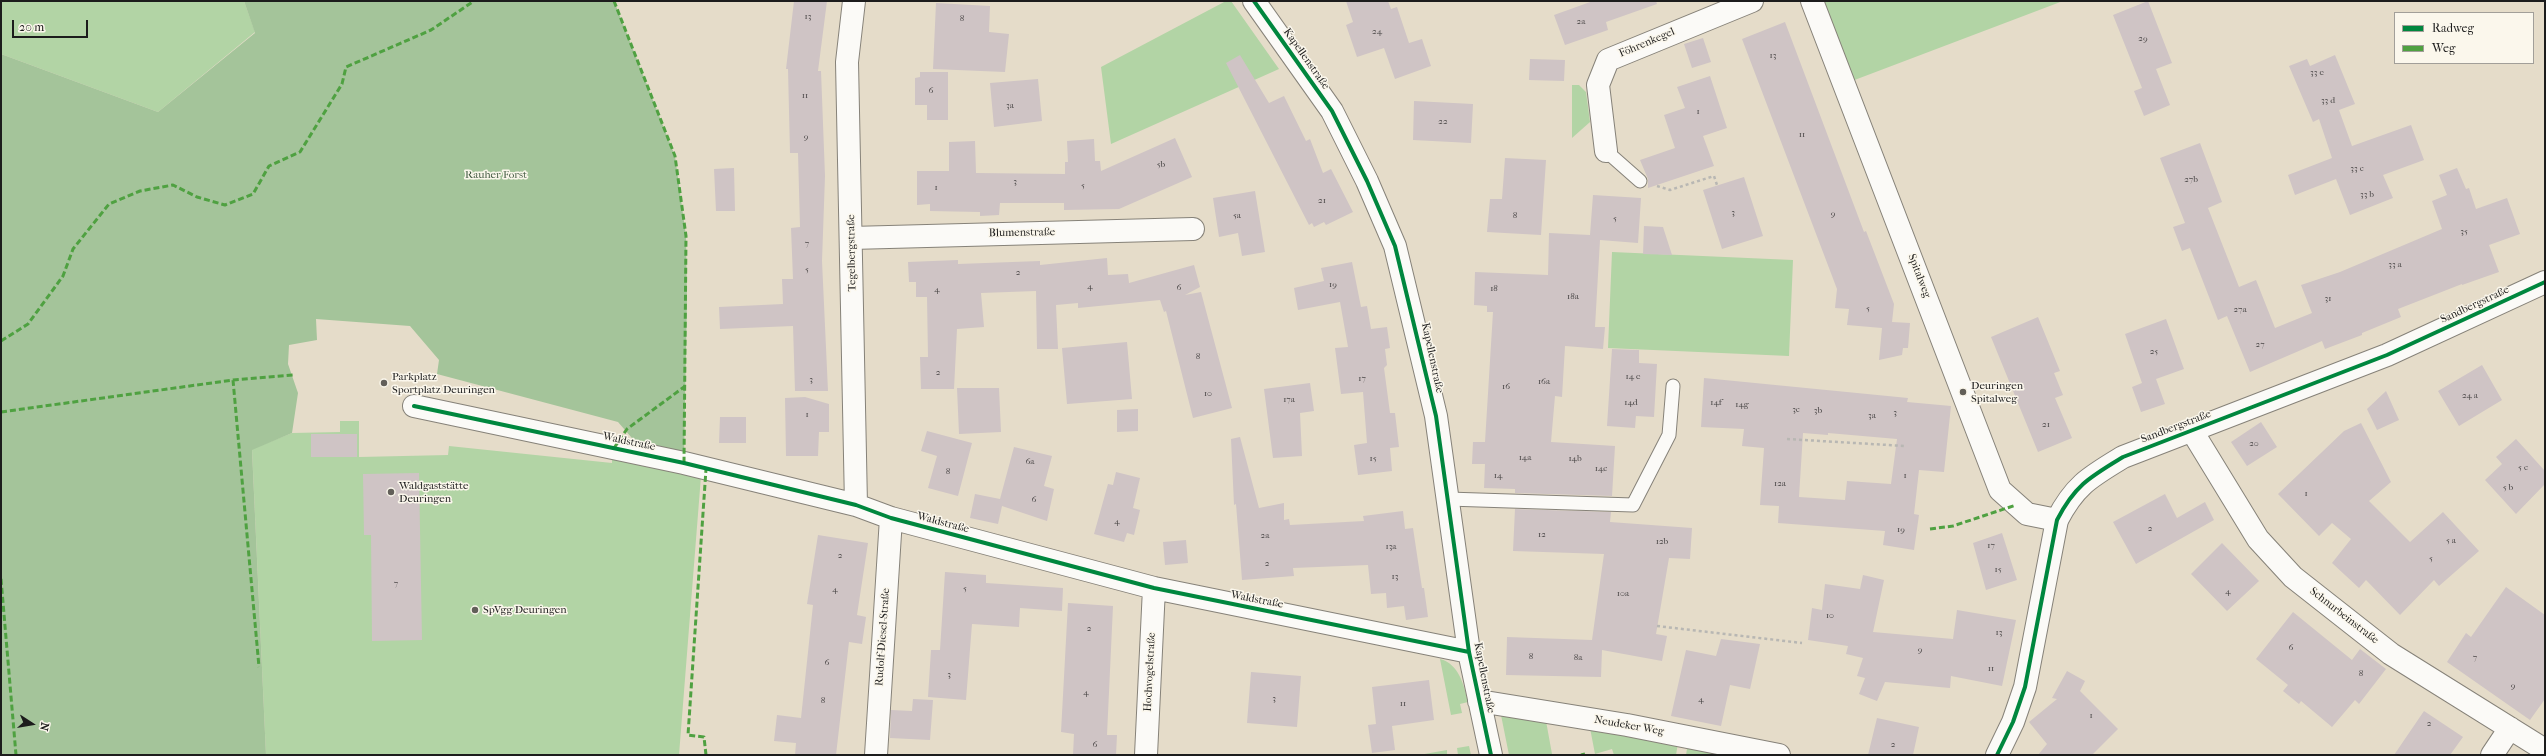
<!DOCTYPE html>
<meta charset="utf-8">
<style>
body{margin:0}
#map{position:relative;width:2546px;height:756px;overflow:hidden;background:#e5dcc9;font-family:"IM FELL French Canon",serif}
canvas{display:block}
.frame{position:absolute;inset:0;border:2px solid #1c1c1c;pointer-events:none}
.legend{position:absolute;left:2394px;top:12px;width:140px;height:52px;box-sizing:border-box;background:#fbf7ec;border:1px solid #a29f99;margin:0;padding:5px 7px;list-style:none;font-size:12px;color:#1c1c1c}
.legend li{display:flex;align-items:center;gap:8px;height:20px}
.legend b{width:20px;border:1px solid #a29f99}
.north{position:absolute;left:12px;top:704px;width:40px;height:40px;-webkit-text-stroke:3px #fbf7ec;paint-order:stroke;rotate:102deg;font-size:11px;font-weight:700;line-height:16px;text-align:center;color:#1c1c1c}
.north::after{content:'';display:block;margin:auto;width:14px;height:18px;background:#1c1c1c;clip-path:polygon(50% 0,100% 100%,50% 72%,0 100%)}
.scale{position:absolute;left:12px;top:20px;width:76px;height:18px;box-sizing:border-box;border:2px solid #1c1c1c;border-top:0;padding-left:5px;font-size:12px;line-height:14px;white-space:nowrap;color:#1c1c1c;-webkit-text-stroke:3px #fbf7ec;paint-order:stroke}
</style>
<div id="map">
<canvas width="2546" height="756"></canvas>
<div class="frame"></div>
<ul class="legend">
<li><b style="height:5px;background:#00873e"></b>Radweg</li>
<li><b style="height:5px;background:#4fa141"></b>Weg</li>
</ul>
<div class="north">N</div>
<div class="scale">20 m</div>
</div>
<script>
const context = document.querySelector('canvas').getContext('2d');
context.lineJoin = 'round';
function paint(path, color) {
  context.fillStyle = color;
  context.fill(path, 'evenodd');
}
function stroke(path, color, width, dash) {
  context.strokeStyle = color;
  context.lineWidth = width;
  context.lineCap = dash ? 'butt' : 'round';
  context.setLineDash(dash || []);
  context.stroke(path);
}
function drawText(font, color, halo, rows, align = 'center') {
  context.font = font + ' "IM FELL French Canon",serif';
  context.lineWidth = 3;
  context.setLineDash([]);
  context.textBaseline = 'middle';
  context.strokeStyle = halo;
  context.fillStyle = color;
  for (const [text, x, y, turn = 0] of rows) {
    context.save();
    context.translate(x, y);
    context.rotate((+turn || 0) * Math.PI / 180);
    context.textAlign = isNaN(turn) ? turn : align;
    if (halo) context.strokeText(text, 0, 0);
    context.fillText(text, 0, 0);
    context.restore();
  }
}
const green = new Path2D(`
 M1,1H244L255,32L158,112L1,54Z
 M1226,1H1231L1279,69L1111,144L1101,67Z
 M1812,1H2063L1844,84Z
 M1572,85H1579L1586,92L1590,122L1572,138Z
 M1612,252L1793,260L1789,356L1608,348Z
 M340,421H359V457L448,455L449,446L612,463V457L701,476L679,755H266L252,449L292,433L340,432Z
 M1440,659C1459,664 1464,685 1468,702L1460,704L1462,713L1451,715Z
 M1501,715L1546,721L1552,754L1509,755Z
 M1590,728L1678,743L1676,755H1614L1612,749L1595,754Z
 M1688,743L1741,755H1686Z
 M1469,746L1471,755H1458L1457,748Z
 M1447,750V755H1419Z`);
const forest = new Path2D(`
 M244,1H614L675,156L686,236L687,300L684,456L638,445L618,422L437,374L439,360L410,326L316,319L317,340L289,345L288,364L298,393L292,433L252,450L266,755H1V54L158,112L255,33Z`);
const building = new Path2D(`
 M794,1H827L818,71H821L825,176L822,261L828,391H795L793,326L720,329L719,307L783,304L782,279H793L791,228L800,227L798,153H790L788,69H786Z
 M1346,1H1388L1391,9L1397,7L1409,43L1422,39L1431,66L1395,79L1384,48L1357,57L1346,25L1353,22Z
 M1593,1H1656L1657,4L1606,22L1608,30L1565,45L1554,15Z
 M2148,1L2172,63L2156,69L2170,105L2144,116L2134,91L2142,88L2113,15Z
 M936,3L990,6L989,32L1009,34L1005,72L933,69Z
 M1785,22L1864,232L1866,231L1894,304L1892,322L1910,323L1908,348H1903L1902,355L1879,360L1882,328L1847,325L1849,309L1835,308L1837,289L1742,39Z
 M1703,38L1711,62L1692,68L1684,44Z
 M1240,55L1269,103L1284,96L1306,141L1310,139L1323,173L1331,169L1353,212L1326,225L1324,222L1314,227L1312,223L1309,225L1226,63Z
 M2335,55L2355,104L2339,110L2352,146L2411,125L2424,160L2383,175L2393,198L2350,215L2336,179L2295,195L2288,175L2332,158L2319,119L2313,122L2289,66L2307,59L2310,66Z
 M1530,59L1565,60L1564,81L1529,80Z
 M920,72H948V120H927V105H915V78L920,77Z
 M1710,76L1727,128L1703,136L1714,166L1648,188V179L1640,160L1675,148L1664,115L1685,108L1677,87Z
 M1038,79L1042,121L994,127L990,83Z
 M1414,101L1473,104L1471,143L1413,140Z
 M1175,138L1192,177L1119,209L1064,210V203H1000L999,215L980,216V212L930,211V204L917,205V171H949V142L975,141L976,173L1065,174V162H1068L1067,141L1094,139L1095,161H1100L1101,171Z
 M2200,143L2222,202L2208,208L2239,287L2256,280L2275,328L2312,313L2301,285L2340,272L2442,229L2432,201L2447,195L2439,175L2457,168L2466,189L2469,188L2476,209L2507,198L2520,234L2489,245L2499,272L2462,285V284L2398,309L2401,317L2362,333V335L2325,349L2322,341L2250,372L2227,316L2218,320L2190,248L2182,251L2173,227L2185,223L2160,158Z
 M1505,158L1546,160L1541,235L1487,232L1490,199H1502Z
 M734,168L735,211H716L714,169Z
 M1744,177L1763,236L1722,249L1703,190Z
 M1255,191L1265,252L1242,256L1238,233L1219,237L1213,198Z
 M1593,195L1641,198L1638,243L1600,240L1595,327H1605L1603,349L1565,346L1562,397L1555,396L1551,442L1615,446L1612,496L1515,493V489L1484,488L1485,464H1472L1473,442H1485L1493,312H1487V306L1474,305L1475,272L1548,275L1549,233L1590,235Z
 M1644,226L1663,227L1672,255L1643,254Z
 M1107,258L1108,275L1128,274L1129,283L1194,265L1200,287L1185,295L1201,292L1232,408L1193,418L1166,311L1164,312L1160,300L1078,308V303L1056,305L1058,349H1037L1036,291L981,293L984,327L957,329L954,389H921L920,357H928L927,297H916V282H909L908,262L958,260V264L1040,261V265Z
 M1352,262L1361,307L1367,306L1371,329L1387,327L1390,348L1385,349L1387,365L1384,368L1390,413H1395L1399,447L1390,448L1392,471L1358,475L1354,445L1367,443L1363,392L1341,394L1335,348L1348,347L1340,302L1298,310L1294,288L1324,281L1321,268Z
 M2038,317L2060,371L2054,373L2063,395L2055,398L2072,438L2038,452L1991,337Z
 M2166,319L2184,369L2156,379L2165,404L2141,412L2132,387L2142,383L2125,334Z
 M1127,342L1132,399L1067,404L1062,348Z
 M1612,349L1639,350V363L1657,364L1654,417L1636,416L1635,428L1607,426Z
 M2482,365L2502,400L2459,426L2438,391Z
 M1704,378L1908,398L1907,402L1951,406L1944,472L1919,470L1914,514L1919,515L1914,550L1883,545L1885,531L1778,523L1779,506L1760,505L1764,448L1742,446L1744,429L1701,427ZM1803,433L1828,435V433L1897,439L1891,484L1847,481L1845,500L1799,497Z
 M1310,383L1314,411L1300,413L1302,456L1273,458L1264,389Z
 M957,388H999L1001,432L959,434Z
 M2386,391L2399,420L2377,430L2367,409Z
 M805,397L829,404V432H819L818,456H786L785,398Z
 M1138,409V431L1117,432V410Z
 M720,417H746V443H719Z
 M2261,422L2277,447L2247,466L2231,442Z
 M2361,423L2391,482L2369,501L2410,542L2443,512L2479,551L2439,586L2434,580L2400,615L2366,580L2359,588L2332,563L2351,539L2332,523L2319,536L2278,494L2344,431Z
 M927,431L972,443L958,496L928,488L937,456L921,451Z
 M311,434H357V457H311Z
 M1240,437L1259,508L1284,503V520L1289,519L1290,525L1364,521L1363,516L1403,511L1405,529L1413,528L1422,588H1424L1428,617L1406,620L1404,606L1387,608L1386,593L1371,594L1368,565L1293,568L1294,576L1242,580L1236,504L1234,505L1231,439Z
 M2516,439L2545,471V484L2516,514L2485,480L2502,464L2496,457Z
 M1014,447L1052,456L1044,486L1054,489L1047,521L1002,506L998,524L970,518L975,494L1000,499Z
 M1116,472L1140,478L1133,508L1140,510L1134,535L1127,533L1124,542L1094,534L1108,484L1113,485Z
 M419,473L422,640L372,641L371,535H364L363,474Z
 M2165,494L2177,518L2205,502L2214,520L2136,564L2113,522Z
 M1515,509L1611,512L1610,522L1692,528L1690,559L1669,558L1656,634L1667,636L1662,661L1602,650L1601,677L1506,675L1507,637L1592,640L1604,554L1513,551Z
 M2002,533L2017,580L1986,590L1973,543Z
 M818,535L868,543L857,615L866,617L862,644L849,642L836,755H795L796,743L774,741L777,715L801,718L813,605L807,604Z
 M1186,540L1188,563L1165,565L1163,542Z
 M2222,543L2259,581L2227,611L2191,574Z
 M945,572L986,575V583L1063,588L1062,611L1020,608L1019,627L972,624L966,700L928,697L931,650H940Z
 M1863,575L1884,580L1873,632L1953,639L1957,610L2016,620L2002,686L1951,676L1950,688L1885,682L1877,701L1859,694L1865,678L1857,676L1863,658L1846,654L1848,646L1808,640L1812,608L1822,610L1825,584L1860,589Z
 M2506,587L2545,615V699L2530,720L2447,662L2466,633L2471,637Z
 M1068,603L1113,606L1107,735H1117L1116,755H1073L1074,734L1061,732Z
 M2293,612L2352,660L2360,649L2386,669L2359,704L2355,700L2332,727L2301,701L2299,704L2283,691L2288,685L2256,659Z
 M1721,639L1760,644L1750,689L1730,685L1721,726L1671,716L1686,650L1716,656Z
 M2067,671L2085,681L2080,691L2118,729L2092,755H2038L2047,744L2029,722L2057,699L2052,698Z
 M1251,672L1301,676L1297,727L1247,723Z
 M1429,680L1434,720L1392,726L1395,750L1372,753L1368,725L1376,724L1372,687Z
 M913,699L933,700L930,740L890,738L891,710L912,711Z
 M2424,711L2463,737L2450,755H2394Z
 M1877,718L1919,727L1913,755H1868Z`);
const path = new Path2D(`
 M1657,186L1670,190L1714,176L1717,185
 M1787,439L1905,446
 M1657,626L1802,643`);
const service = new Path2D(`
 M1606,151L1640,181
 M1448,499L1633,505L1669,435L1673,386`);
const minor = new Path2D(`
 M854,1L847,62L856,505
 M1254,1L1332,111L1367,181L1395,246L1436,416L1469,652L1491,755
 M1812,1L2000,490L2027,514L2057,520
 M1606,151L1598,85L1608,60L1752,1
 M851,238L1193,229
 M414,406L684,463L856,505L891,518L1154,588L1469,652
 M2192,431L2258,539L2293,577L2391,654L2545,750
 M1479,701L1627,725L1779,755
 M876,755L891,518
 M1146,755L1154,588
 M2492,755L2510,728`);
const tertiary = new Path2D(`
 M1997,755L2013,722L2025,687L2057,520C2075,485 2090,477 2123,457L2387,355L2545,282`);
const quiet = new Path2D(`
 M614,1L675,156L686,236L684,463
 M1,341L28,324L63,276L73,249L109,204L140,191L173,185L197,197L225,205L253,194L269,166L300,152L342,84L346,67L431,30L474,1
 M233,380L259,667
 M1,412L233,380L294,375
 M614,448L627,429L684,387
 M1930,529L1953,526L2016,505
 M1,579L16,755
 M706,755L704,737L688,735L706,469
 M1581,755L1585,754`);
const cycleway = new Path2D(`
 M1254,1L1332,111L1367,181L1395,246L1436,416L1469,652L1491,755
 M414,406L684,463L856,505L891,518L1154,588L1469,652
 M1997,755L2013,722L2025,687L2057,520C2075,485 2090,477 2123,457L2387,355L2545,282`);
const markers = [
 [384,383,4,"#625f59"],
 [1963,392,4,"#625f59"],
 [391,492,4,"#625f59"],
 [475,610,4,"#625f59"]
];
const numberNames = [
 ["13",808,17],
 ["8",962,19],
 ["2a",1581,22],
 ["24",1377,32],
 ["29",2143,39],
 ["13",1773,56],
 ["33 e",2317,73],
 ["6",931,91],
 ["11",805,96],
 ["33 d",2328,101],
 ["3a",1010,106],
 ["1",1698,112],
 ["22",1443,122],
 ["11",1802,135],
 ["9",806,137],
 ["5b",1161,165],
 ["33 c",2357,169],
 ["27b",2191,180],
 ["3",1015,182],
 ["5",1083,186],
 ["1",936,188],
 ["33 b",2367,195],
 ["21",1322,201],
 ["3",1733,213],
 ["9",1833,214],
 ["5a",1237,216],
 ["8",1515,216],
 ["5",1615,219],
 ["35",2464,232],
 ["7",807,244],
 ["33 a",2395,265],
 ["5",807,270],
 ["2",1018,273],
 ["19",1333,285],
 ["4",1090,287],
 ["6",1179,288],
 ["18",1494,289],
 ["4",937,290],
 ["18a",1573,297],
 ["31",2328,299],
 ["5",1868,309],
 ["27a",2240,310],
 ["27",2260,345],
 ["25",2154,352],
 ["8",1198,357],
 ["2",938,373],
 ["14 e",1633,377],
 ["17",1362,379],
 ["3",811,380],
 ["16a",1544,382],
 ["16",1506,387],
 ["10",1208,394],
 ["24 a",2470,396],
 ["17a",1289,400],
 ["14d",1631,403],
 ["14f",1716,403],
 ["14g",1742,405],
 ["3c",1796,410],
 ["3b",1818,411],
 ["3",1895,413],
 ["1",807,415],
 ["3a",1872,416],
 ["21",2046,425],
 ["20",2254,444],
 ["14a",1525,458],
 ["15",1373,459],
 ["14b",1575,459],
 ["6a",1030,462],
 ["5 c",2523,468],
 ["14c",1601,469],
 ["8",948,472],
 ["14",1498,476],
 ["1",1905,476],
 ["12a",1780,484],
 ["5 b",2508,488],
 ["1",2306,494],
 ["6",1034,500],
 ["4",1117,522],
 ["2",2150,529],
 ["19",1901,530],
 ["12",1542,535],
 ["2a",1265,536],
 ["5 a",2451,541],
 ["12b",1662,542],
 ["17",1991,546],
 ["13a",1391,547],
 ["2",840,556],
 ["5",2431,559],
 ["2",1267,564],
 ["15",1998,570],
 ["13",1395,577],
 ["7",396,584],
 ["5",965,589],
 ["4",835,590],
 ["4",2228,592],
 ["10a",1623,594],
 ["10",1830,616],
 ["2",1089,629],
 ["13",1999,633],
 ["6",2291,648],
 ["9",1920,650],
 ["8",1531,657],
 ["8a",1578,658],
 ["7",2475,658],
 ["6",827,663],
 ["11",1991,669],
 ["8",2361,674],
 ["3",949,675],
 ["9",2513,686],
 ["4",1086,693],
 ["3",1274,699],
 ["4",1701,700],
 ["8",823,701],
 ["11",1403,704],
 ["1",2091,716],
 ["2",2429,724],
 ["6",1095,745],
 ["2",1893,745]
];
const streetNames = [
 ["Föhrenkegel",1647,43,-23],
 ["Kapellenstraße",1306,59,55],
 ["Blumenstraße",1022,233,-1],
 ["Tegelbergstraße",852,253,-91],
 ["Spitalweg",1919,276,69],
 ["Sandbergstraße",2475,305,-25],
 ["Kapellenstraße",1432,358,78],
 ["Sandbergstraße",2176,427,-21],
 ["Waldstraße",629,442,12],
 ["Waldstraße",943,523,15],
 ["Waldstraße",1257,600,11],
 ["Schnurbeinstraße",2344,616,38],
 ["Rudolf-Diesel-Straße",883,637,-86],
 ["Hochvogelstraße",1150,672,-87],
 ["Kapellenstraße",1484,678,79],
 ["Neudeker Weg",1629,726,10]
];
const parkNames = [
 ["Rauher Forst",496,175]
];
const poiNames = [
 ["Parkplatz",392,377],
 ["Sportplatz Deuringen",392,390],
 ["Deuringen",1971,386],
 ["Spitalweg",1971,399],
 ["Waldgaststätte",399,486],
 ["Deuringen",399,499],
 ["SpVgg Deuringen",483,610]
];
paint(green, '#b2d4a5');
paint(forest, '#a4c49a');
paint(building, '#cfc4c5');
stroke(service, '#868279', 15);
stroke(minor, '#868279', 24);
stroke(tertiary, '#868279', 24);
stroke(path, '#b8b7b3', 2.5, [3, 3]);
stroke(service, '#fbfaf7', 13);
stroke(minor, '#fbfaf7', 22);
stroke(tertiary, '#fbfaf7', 22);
stroke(quiet, '#4fa141', 3, [6, 3]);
stroke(cycleway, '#00873e', 4);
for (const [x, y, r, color] of markers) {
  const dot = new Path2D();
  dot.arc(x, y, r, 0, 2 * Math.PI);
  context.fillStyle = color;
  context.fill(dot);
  stroke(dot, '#fbf7ec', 1.5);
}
drawText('9px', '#494646', null, numberNames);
drawText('11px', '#1c1c1c', '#fbf7ec', streetNames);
drawText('11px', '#425a41', '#fbf7ec', parkNames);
drawText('11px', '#1c1c1c', '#fbf7ec', poiNames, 'left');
</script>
